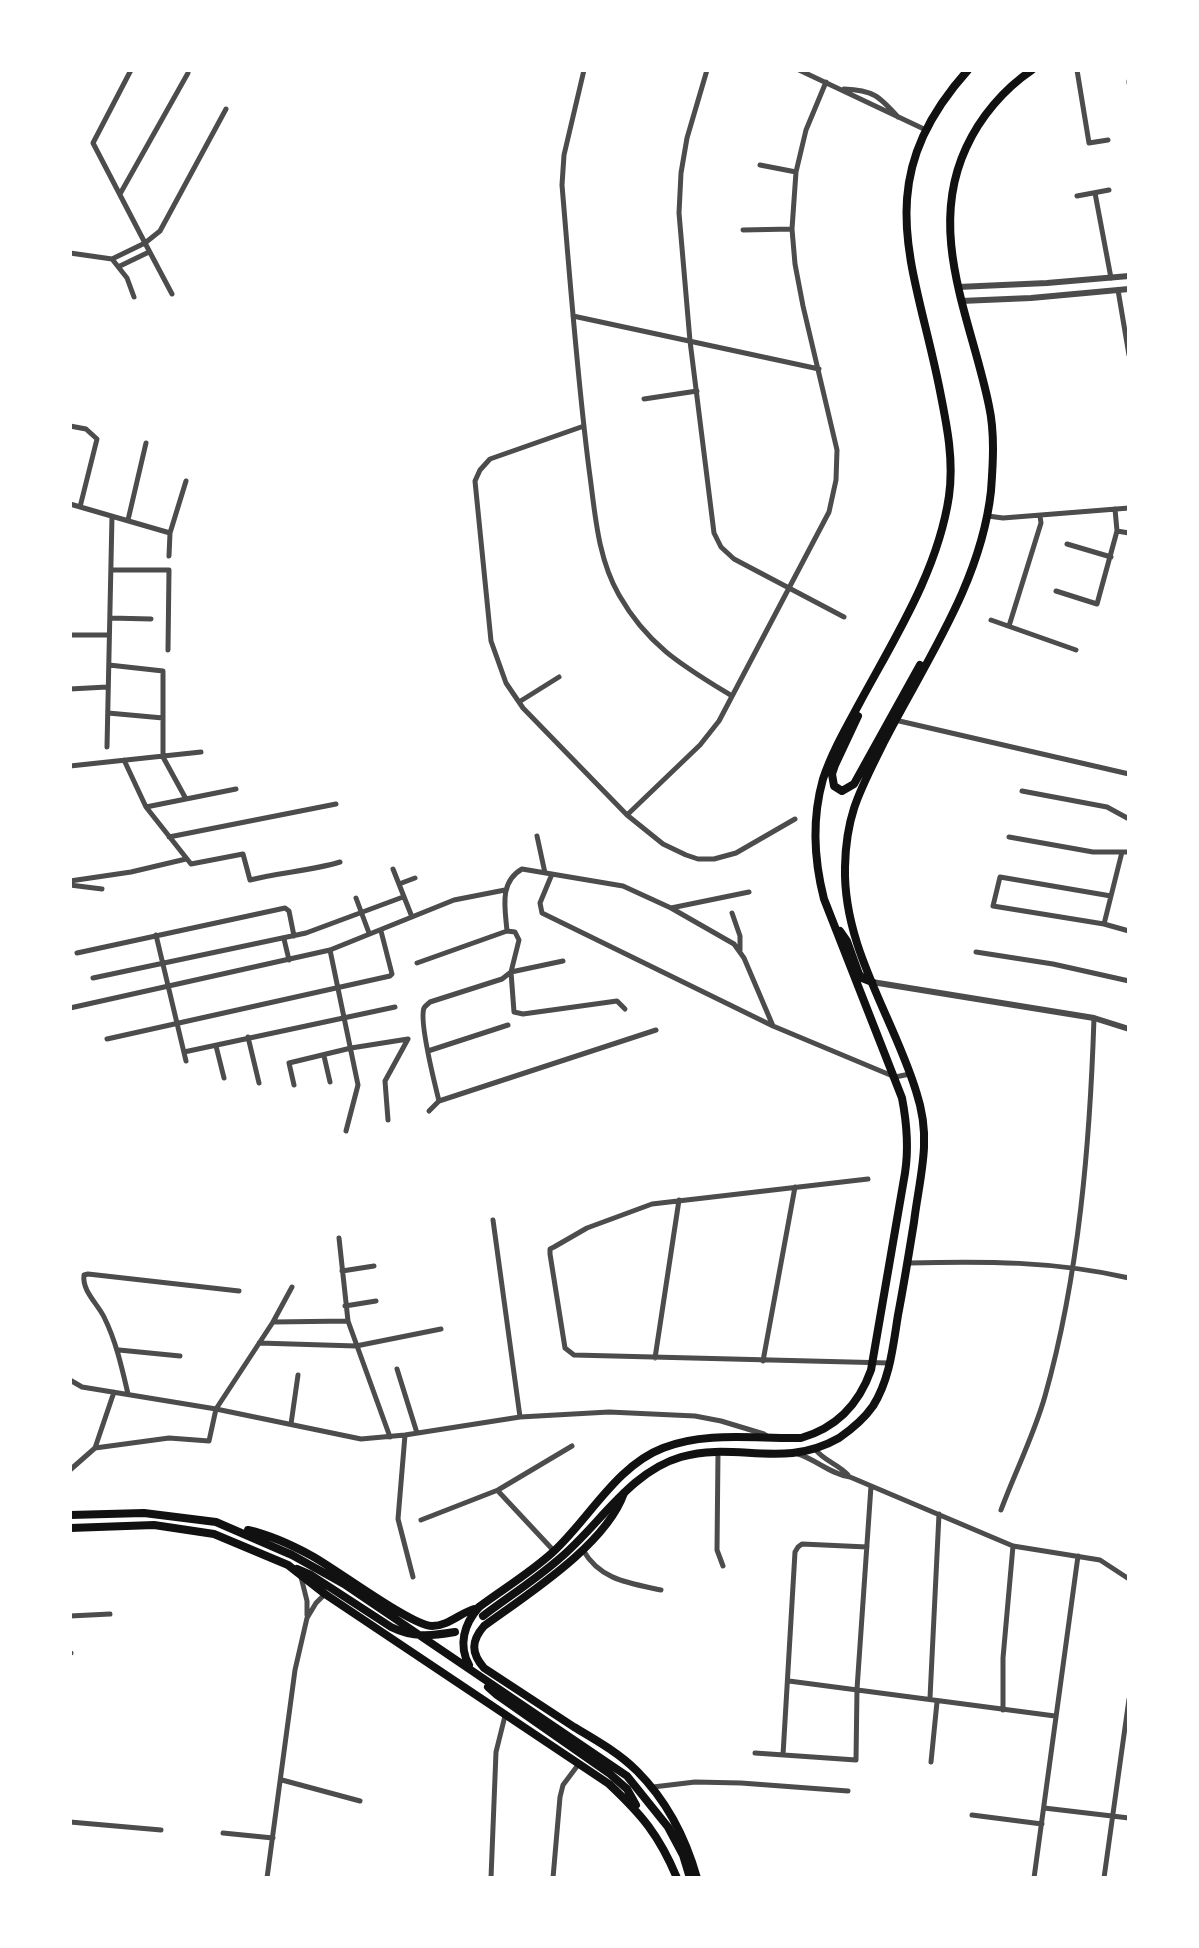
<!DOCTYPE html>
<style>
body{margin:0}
#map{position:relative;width:1199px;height:1948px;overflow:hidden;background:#fff;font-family:"Source Sans 3",sans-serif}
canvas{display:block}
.frame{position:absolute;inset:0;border:72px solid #fff;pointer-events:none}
</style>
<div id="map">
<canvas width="1199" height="1948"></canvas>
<div class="frame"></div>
</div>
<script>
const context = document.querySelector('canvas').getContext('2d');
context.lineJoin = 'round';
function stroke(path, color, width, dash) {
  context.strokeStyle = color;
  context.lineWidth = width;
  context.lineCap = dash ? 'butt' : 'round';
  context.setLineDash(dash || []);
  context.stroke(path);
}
const minor = new Path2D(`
 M584,70L564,155L562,185C570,280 577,375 589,469C595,511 597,557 619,595C648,646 683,666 732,696
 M707,70L687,138L681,173L679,213L690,341L714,533L721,547L734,559L844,617
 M799,70L926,130
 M1077,70L1089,143L1108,140
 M1129,81V83
 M844,89C873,90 879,96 898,117
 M760,165L796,172
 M1095,193L1111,278
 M120,194L188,73
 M1077,196L1109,190
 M743,230L792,229
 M70,253L112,259L127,278L134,297
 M112,259L145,243L93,143L131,70
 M120,266L149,252
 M1118,290L1129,355
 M172,294L145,243L160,231L226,109
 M573,316L819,369
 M644,399L697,391
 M70,426L86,429L97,439L80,507
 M584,426L490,459L480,470L475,481L491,641L506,683L523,708L627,815L663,844L686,855L698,859H714L736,853L795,819
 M70,504L170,533
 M988,516L1003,518L1129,508
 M128,520L146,443
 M1117,531L1129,533
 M1067,544L1111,557
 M169,556L170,533L186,481
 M111,570H169L168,650
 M1056,591L1097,604L1117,531L1115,509
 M110,618L151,619
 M991,620L1076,650
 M1009,626L1041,523L1040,516
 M70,635H109
 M109,665L163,671V757L186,799
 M70,689L107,687
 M519,702L559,677
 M108,713L163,718
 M895,720L1129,774
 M107,747L112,516
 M124,760L146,807L191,864L243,854L250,880C280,872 311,871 340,862
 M70,766L201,752
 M1022,791L1107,807L1129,819
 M146,807L236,789
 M627,815L700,745L719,721L829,512L836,480L837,450L803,306L795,264L792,229L796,172L806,130L826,82
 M537,836L545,873
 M169,837L336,804
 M1009,837L1093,852H1129
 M393,869L412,917
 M552,874L540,903L542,913L773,1026L895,1077L910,1074
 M70,881L131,872L186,859
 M399,884L415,878
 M70,885L102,889
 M1111,896L1000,877L993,906L1104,924L1129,931
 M356,898L369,933
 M671,908L749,892
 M732,913L740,936V950
 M1104,924L1122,852
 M156,935L186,1061
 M284,939L289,960
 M330,950L358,1085L346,1131
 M976,952L1053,964L1129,981
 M77,953L285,908L289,911L294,936
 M417,963L507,931
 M93,978L306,933L403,897
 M70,1008L330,950L454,900L505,890
 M625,1009L617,1001L523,1014L514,1012L511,972L519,940L515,932L507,931C505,908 499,882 522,869L623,886L671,908L734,944L744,958L773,1026
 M248,1037L259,1083
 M107,1039L390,976L392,974L381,931
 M216,1046L224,1078
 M428,1051L508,1025
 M184,1052L395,1007
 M324,1056L330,1082
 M294,1085L289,1063L351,1048L408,1039
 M439,1101C435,1085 419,1021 424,1008C425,1006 428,1004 430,1002L502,979L511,972L563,961
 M429,1111L439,1101L656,1030
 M388,1120L385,1081L408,1039
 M868,1179L652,1204L587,1228L554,1247L550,1249V1254L565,1348L574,1355L889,1363
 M493,1220L520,1417
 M339,1238L348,1321L390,1437
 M908,1263C983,1261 1056,1261 1129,1278
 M342,1271L374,1266
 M345,1306L376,1301
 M273,1322L348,1321
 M259,1343L356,1346L441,1329
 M119,1350L180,1356
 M655,1358L679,1200
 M763,1361L795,1187
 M397,1369L417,1433
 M70,1380L82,1387L216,1409L361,1439L405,1435L520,1417L609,1412L695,1416L721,1421L764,1434L770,1438
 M128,1394C122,1368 116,1341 104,1317C97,1303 82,1291 84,1275L88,1274L239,1291
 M291,1424L298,1375
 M405,1435L398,1519L413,1577
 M95,1448L169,1438L209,1441L216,1409L273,1322L292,1287
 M815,1449C824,1461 838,1464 848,1475
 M718,1452L717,1550L723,1566
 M798,1454C817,1460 830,1474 850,1477L1013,1546L1100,1560L1129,1579
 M70,1470L95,1448L114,1392
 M498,1491L554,1551
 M1001,1510C1015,1472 1034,1435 1045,1396C1079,1276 1090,1142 1094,1018
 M421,1520L498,1490L572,1446
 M583,1550C600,1580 629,1583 661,1590
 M301,1577L307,1601V1615
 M70,1616L110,1614
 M70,1653H71
 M789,1681L1055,1716
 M930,1698L939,1514
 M1003,1710V1658L1013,1546
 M755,1753L856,1760L857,1689L871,1486
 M783,1755L795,1552L798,1547L802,1544L867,1547
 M931,1762L937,1702
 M282,1780L360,1801
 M653,1787L695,1782L741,1783L848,1791
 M1044,1808L1129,1818
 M972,1815L1042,1824
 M70,1822L161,1830
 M223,1833L273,1838
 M267,1878L295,1670L307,1618L316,1603L324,1595
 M491,1878L496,1752L505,1716
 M553,1878L560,1797L563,1785L578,1765
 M1034,1878L1078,1556
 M1104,1878L1129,1699`);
const tertiary = new Path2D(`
 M958,287L1047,283L1129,276
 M961,301L1031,298L1129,289
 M872,982L1094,1018L1129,1029`);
const primary = new Path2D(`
 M858,716L835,765L832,774L834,786L842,791L854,784L920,665
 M840,931L847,941L859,974L862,978L872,982
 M479,1607C503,1589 530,1573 553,1552C589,1519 616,1466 663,1448C705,1431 756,1439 801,1438C836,1428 859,1404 871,1370L905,1173C909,1147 907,1124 902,1098L824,899C814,860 812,818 823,779C832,752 846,728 859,704C894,639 938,571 949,496C954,460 947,426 940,391C915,264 867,183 968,70
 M483,1616C508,1597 535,1580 559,1559C599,1526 629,1472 681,1457C736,1441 783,1470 839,1438C852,1429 864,1419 873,1406C890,1379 893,1346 898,1315C904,1284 909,1253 914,1222C917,1197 923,1171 924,1147C925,1127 922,1109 916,1091C893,1016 843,948 845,867C846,813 861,789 884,742C925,662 981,583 991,491C993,464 995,433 989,406C972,321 926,234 966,148C980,117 1004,89 1032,70`);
const trunk = new Path2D(`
 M624,1493C606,1545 528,1594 484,1626C471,1641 471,1653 484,1668C514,1688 544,1707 574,1727C596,1740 619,1753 637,1771C666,1800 686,1839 697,1878
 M70,1515L144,1513L216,1522L292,1555L344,1584L627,1776L668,1827L683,1855L690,1878
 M70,1528L154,1525L214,1534L288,1565L325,1594L609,1784C642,1815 659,1835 677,1878
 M248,1530C270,1535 292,1545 312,1556C336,1569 412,1626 432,1626C448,1626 460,1613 474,1609
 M297,1569L311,1575L391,1627C413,1638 431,1636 455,1632
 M469,1665C458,1645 464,1624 479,1607
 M488,1687L497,1695L610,1774L627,1789L636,1805`);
stroke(minor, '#4c4c4c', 5);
stroke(tertiary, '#4c4c4c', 6);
stroke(primary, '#111', 8);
stroke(trunk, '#111', 8);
</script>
